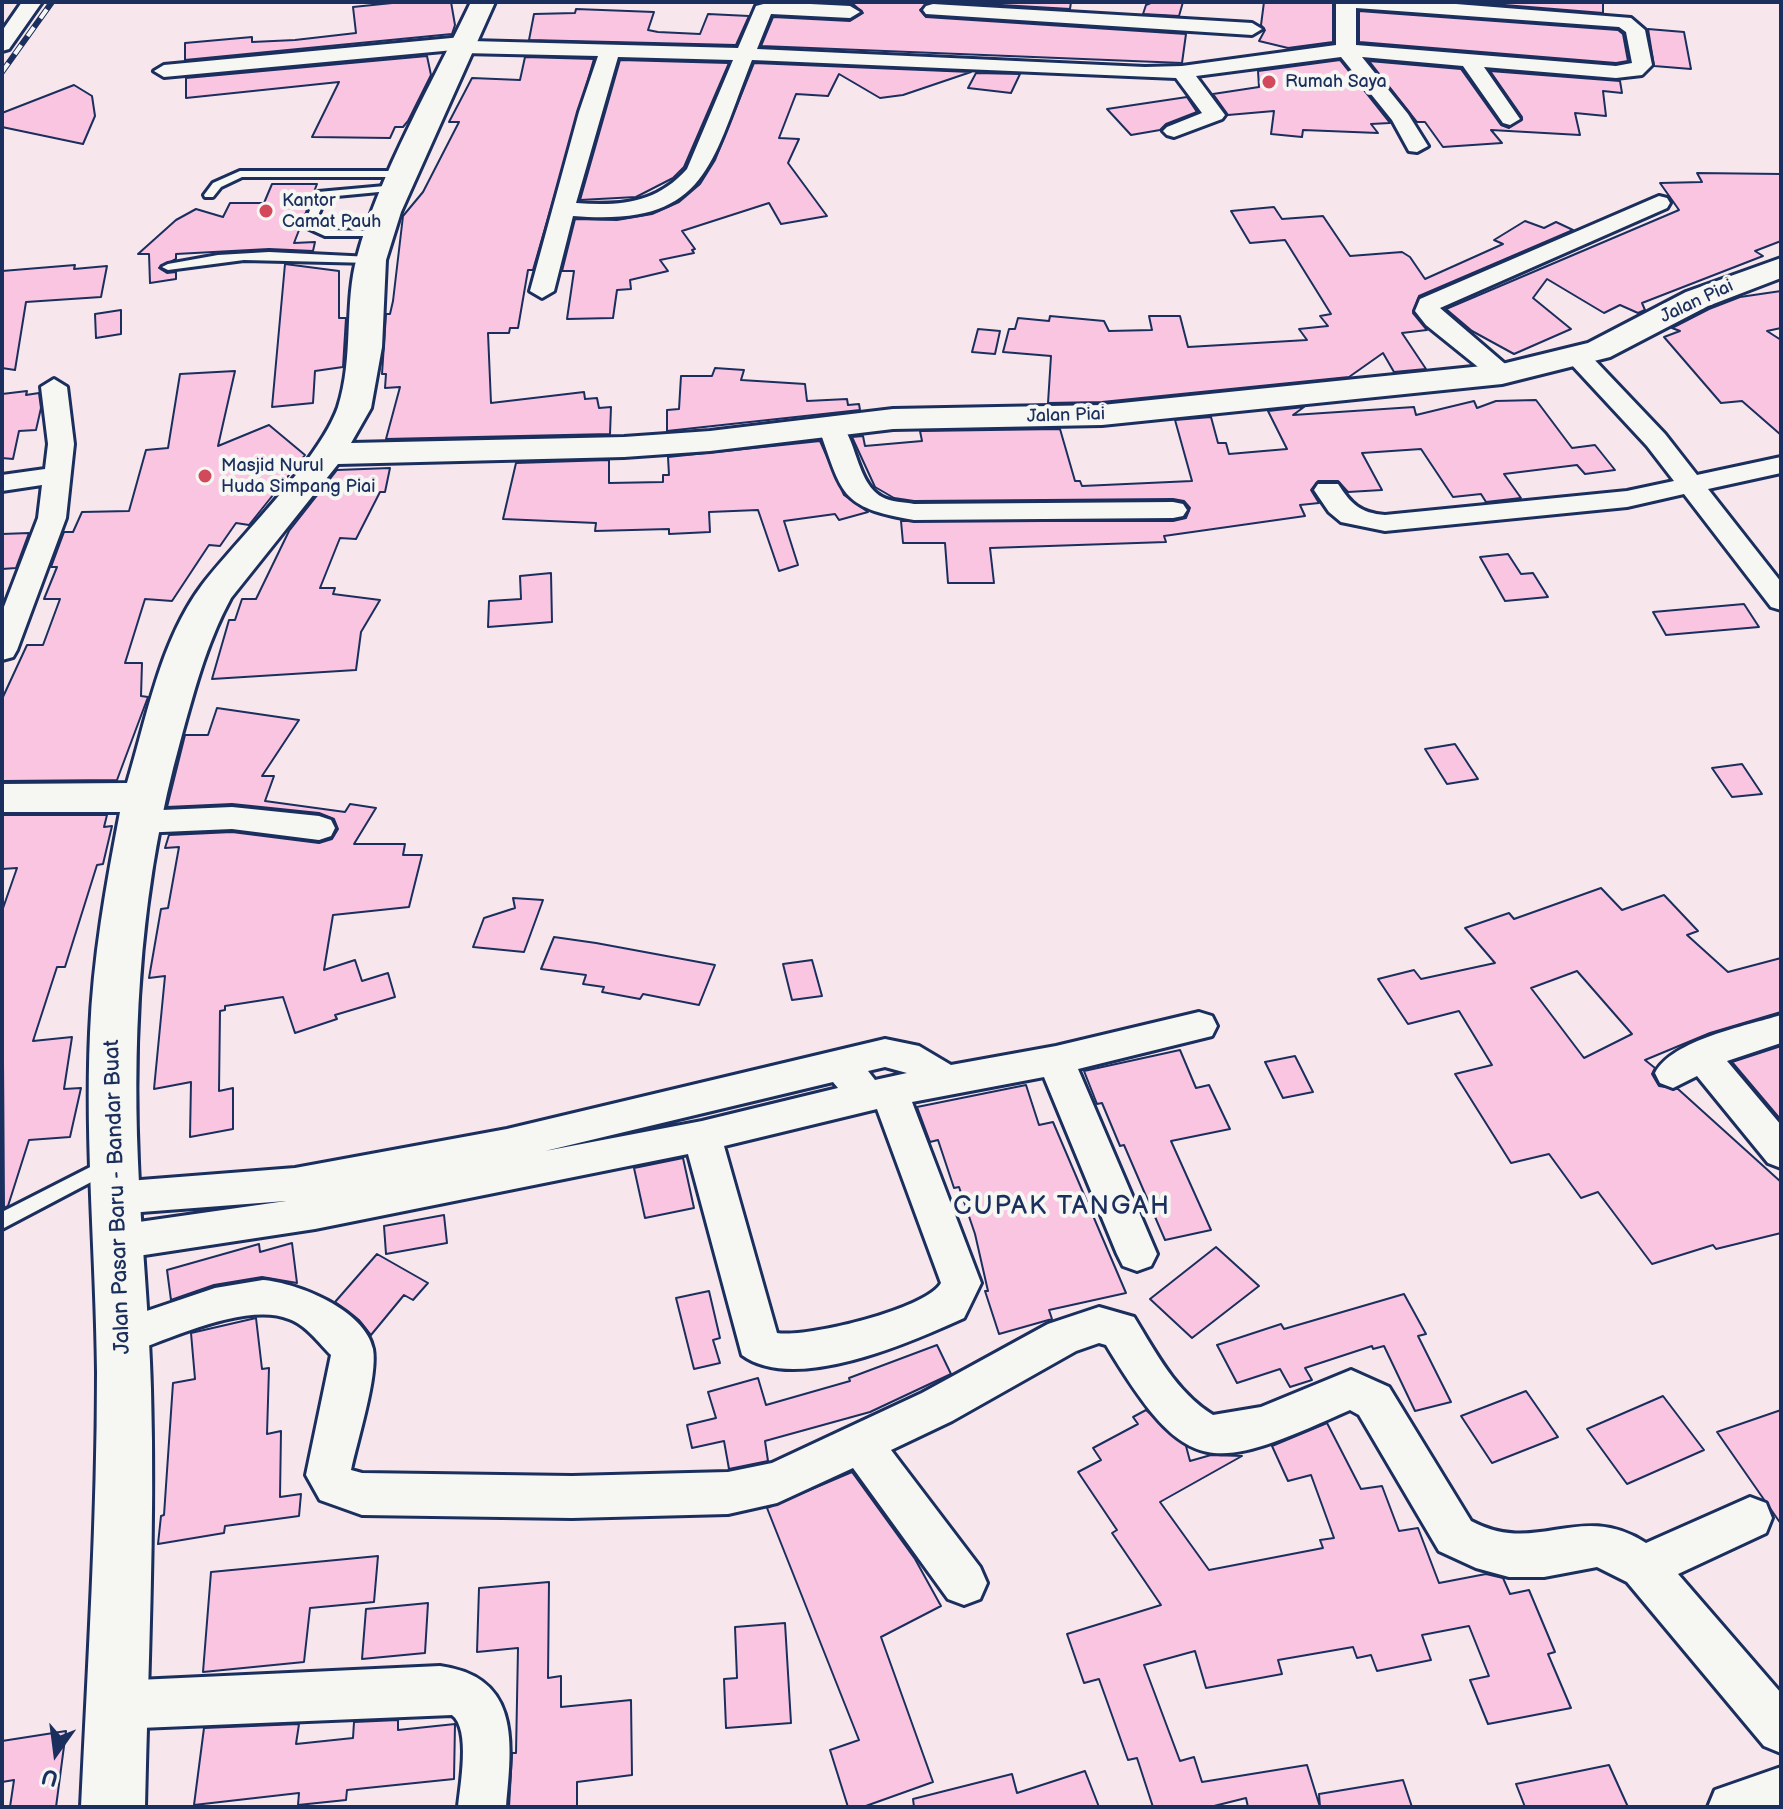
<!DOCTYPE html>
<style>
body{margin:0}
#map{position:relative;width:1783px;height:1809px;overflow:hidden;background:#f7e7ed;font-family:"Balsamiq Sans",sans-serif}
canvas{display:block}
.frame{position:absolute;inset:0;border:4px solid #1b2f5e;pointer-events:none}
.north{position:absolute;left:16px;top:1713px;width:80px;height:80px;-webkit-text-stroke:6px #f6f6f2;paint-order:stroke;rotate:194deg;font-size:22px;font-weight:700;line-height:32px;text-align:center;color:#1b2f5e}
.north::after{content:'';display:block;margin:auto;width:28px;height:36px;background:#1b2f5e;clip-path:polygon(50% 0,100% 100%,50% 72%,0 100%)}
</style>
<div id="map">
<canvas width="1783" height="1809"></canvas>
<div class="frame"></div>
<div class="north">U</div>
</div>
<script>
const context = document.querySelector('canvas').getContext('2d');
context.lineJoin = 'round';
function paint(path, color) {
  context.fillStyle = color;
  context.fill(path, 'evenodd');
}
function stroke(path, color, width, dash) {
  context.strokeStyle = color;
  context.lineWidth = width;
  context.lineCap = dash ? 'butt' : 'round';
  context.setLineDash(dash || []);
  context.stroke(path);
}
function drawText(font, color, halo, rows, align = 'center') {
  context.font = font + ' "Balsamiq Sans",sans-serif';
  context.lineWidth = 8;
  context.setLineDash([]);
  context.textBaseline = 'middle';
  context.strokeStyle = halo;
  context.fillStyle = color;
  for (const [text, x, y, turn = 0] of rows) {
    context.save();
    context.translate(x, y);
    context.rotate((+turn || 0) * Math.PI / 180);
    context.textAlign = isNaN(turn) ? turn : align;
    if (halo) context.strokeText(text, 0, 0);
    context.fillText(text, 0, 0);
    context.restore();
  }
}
const building = new Path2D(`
 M402,2H451L455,25L452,34L185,60V43L252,37V42L295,40L356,33L353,7Z
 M830,2H929L920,10L926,17L1186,34L1182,63L761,46L773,17L850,21L863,13L852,3Z
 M950,2H1071L1070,9Z
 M1153,2H1183L1179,16L1143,14L1146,5Z
 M1264,2H1333V42L1288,48L1259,41L1265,30L1261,25Z
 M1480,2H1603V13L1480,3Z
 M576,9L654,12L648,30L658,32L700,34L708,14L749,16L736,45L529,40L534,14L575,13Z
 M1359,11L1618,30L1623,34L1628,61L1616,63L1359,42Z
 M1648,29L1684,32L1691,69L1654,66Z
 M427,56L431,75L408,121L403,127H395L390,138L312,137L339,82L186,98V78Z
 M525,57L594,59L533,270H528L518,328H510L509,333H488L491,403L584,392L585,399L597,398L599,408L611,407L610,434L386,439L400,387L385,388L386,374H382L386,314H390L393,301L403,216L423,192L459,122H449L472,78L520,80Z
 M620,60L729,63L684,167L673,178L636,197L580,200Z
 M1340,60L1390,123L1371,124L1378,133L1303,130L1302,137L1271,134L1274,111L1228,115L1213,94L1259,87L1258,71Z
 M1369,61L1461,69L1501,125L1509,128L1522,117L1490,71L1620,81L1622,93L1603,91L1606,116L1575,113L1580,135L1491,130L1502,143L1443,147L1425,122H1417Z
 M754,63L971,72L903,95L880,98L839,74L828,96L796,94L779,138L799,139L788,163L827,216L781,224L769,203L682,231L695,249L692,250L694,253L660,260L668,271L630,280L631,289L617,290L613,318L567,319L574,271H562L575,219L617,220L652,214L679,202L700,184L715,160Z
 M976,73L1020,74L1011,93L968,88Z
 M74,85L92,96L95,116L83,144L2,127V113Z
 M1187,97L1197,112L1166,124L1160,130L1131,135L1107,109Z
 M1697,173L1781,174V241L1755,251L1763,256L1642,303L1645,310L1638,313L1620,305L1604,313L1547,279L1533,298L1571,329L1514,354L1472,331L1446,309L1679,210L1660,183L1702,182Z
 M272,184H317L294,243L315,242L313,251L269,249L176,254V259L159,268L167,273L176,272V279L150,283L149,254H138L176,220L196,209L223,217L230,203H264Z
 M1274,207L1282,219L1323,216L1350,256L1402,252L1410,257L1425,279L1503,244L1494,240L1525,221L1544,228L1556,222L1573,230L1419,296L1413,313L1427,330L1402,333L1426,369L1394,372L1383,353L1349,377L1102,402L1048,403L1051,356L1003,352L1009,329H1015L1018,318L1049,321L1050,316L1104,321L1109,331L1152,330L1149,316H1180L1188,347L1307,340L1299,329L1328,326L1320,316L1331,314L1285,240L1250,243L1231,211Z
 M285,264L339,271V318H346L343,367L315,371L313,403L272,407Z
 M75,265L74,269L107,266L101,297L26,302L15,370L2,368V271Z
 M1781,291V328L1767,331L1781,340V435L1742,401L1721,403L1664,337L1680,331L1672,328L1709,309L1740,297Z
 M121,310V334L96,338L95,314Z
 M978,329L1000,331L995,354L972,352Z
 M715,368L744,370L741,380L805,384L807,401L847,399L848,405L859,404L860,410L667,431V410L679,409L681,376H712Z
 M235,371L218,446L269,425L305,455L249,525L236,523L220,546L209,545L172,601L145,599L125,663H142L141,696L148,697L117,780L2,781V699L27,645H43L60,599H44L57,567H51L64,532H73L82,512L129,511L146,450L168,448L180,374Z
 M27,391L26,395L39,393L41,408L36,430L19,431L13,459L2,458V394Z
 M1536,400L1572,448L1595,445L1615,470L1585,474L1577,465L1504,474L1521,498L1486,502L1481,494L1453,497L1421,449L1362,453L1382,490L1348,492L1338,481H1318L1311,490L1319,503L1300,505L1305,516L1164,536L1166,542L990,548L994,583H948L945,543H903L901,521H1173L1186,518L1190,508L1184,501L1173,499L914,501L894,498L875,487L852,437L863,436L865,446L922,441L920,431L1060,429L1075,481H1080L1082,486L1192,481L1175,420L1211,417L1218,443H1226L1229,454L1287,449L1268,411L1304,407L1293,415L1414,407L1416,415L1474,401L1477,408L1496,401Z
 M820,441L844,495L868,512L839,520L835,514L784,521L798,565L779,571L758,510L709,512L710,532L669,534V529L595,531L596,523L503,519L516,463L609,460V483L663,482V475H669L668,457Z
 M390,468L385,492H380L356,539L340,538L320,588H335L333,594L380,600L361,632L356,670L212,679L229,620H235L242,599H256L289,531L337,470Z
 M29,533L16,568L2,569V534Z
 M1508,554L1521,574L1533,573L1548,597L1505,601L1480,557Z
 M551,573L552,622L488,627L489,601L521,599L520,576Z
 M1744,604L1759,627L1666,635L1653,612Z
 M217,708L299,720L262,776H274L265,801L345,812L350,804L376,808L354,844H405L403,855H422L409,907L333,915L324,970L355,960L362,981L388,973L395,997L335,1015L337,1019L295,1033L283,997L225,1006V1010L220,1011L219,1091L233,1088V1129L190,1137L191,1082L154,1089L165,976L149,978L161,909L168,908L179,847L165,848L169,835L232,832L319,843L332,839L338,829L334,819L319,813L232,804L167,807L185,735H208Z
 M1455,744L1478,779L1447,784L1425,749Z
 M1742,764L1762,794L1732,797L1712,768Z
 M2,815H107L104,827L112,826L103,864L97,865L65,967H57L33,1041L72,1037L64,1089L81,1088L70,1137L29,1140L8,1206L4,1208L2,911L17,868L2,869Z
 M1601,888L1622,910L1664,895L1698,931L1687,935L1728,972L1781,958V1012L1710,1033L1645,1060L1655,1068L1652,1074L1659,1086L1678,1089L1781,1182V1233L1716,1249L1713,1245L1652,1264L1598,1192L1581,1198L1549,1154L1511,1163L1455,1074L1492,1065L1459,1011L1408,1024L1378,979L1414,970L1421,979L1495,963L1465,928L1509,913L1514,919ZM1577,971L1632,1034L1584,1058L1531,988Z
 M513,898L543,900L524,952L473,947L484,918L515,908Z
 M554,937L596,943L715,965L699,1005L643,994L640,999L602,992L604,987L583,984L586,975L541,969Z
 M812,960L822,996L792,1000L783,964Z
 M1781,1046V1120L1732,1062Z
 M1180,1050L1196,1088L1209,1085L1230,1129L1171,1141L1211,1230L1165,1240L1124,1145L1120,1146L1102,1103L1097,1104L1084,1071Z
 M1295,1056L1313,1092L1283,1098L1265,1062Z
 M1026,1085L1039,1125L1053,1122L1126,1293L1049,1310L1052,1319L999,1334L985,1291H988L975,1234L959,1187L954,1188L938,1140L930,1142L917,1107Z
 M683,1158L694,1208L645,1218L634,1168Z
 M444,1215L447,1243L386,1254L384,1226Z
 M292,1243L297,1283L262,1277L214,1285L171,1300L167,1270L259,1244L260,1252Z
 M1216,1247L1259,1286L1192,1338L1150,1299Z
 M377,1254L428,1283L413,1300L404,1295L371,1335L359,1320L335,1302Z
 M709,1291L720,1338L713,1340L720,1363L694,1369L676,1298Z
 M1404,1294L1426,1334L1418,1336L1451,1402L1415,1411L1384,1346L1373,1349L1372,1346L1305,1368L1312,1380L1290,1387L1280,1369L1237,1383L1217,1345L1281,1324L1284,1329Z
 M256,1318L262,1369L269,1368L267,1434L281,1431L280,1497L301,1494L299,1516L225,1526L224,1533L158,1544L161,1516L164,1515L173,1383L195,1379L191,1333Z
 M937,1345L951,1374L870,1412L765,1441L768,1461L729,1469L724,1441L692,1448L687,1425L716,1418L708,1392L758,1378L766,1405L850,1381L849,1378Z
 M1526,1391L1558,1437L1492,1463L1461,1416Z
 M1663,1396L1704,1450L1627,1484L1587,1429Z
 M1146,1410L1186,1446L1190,1461L1211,1455L1242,1456L1160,1502L1209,1570L1323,1548L1320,1540L1334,1538L1311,1475L1288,1481L1272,1446L1327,1423L1361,1489L1382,1486L1399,1531L1418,1528L1439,1583L1486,1574L1503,1578L1510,1594L1529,1590L1555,1652L1548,1654L1571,1708L1488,1724L1470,1680L1489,1676L1469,1626L1422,1635L1431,1660L1377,1671L1371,1655L1357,1658L1353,1647L1278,1660L1282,1674L1206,1688L1195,1651L1144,1665L1180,1761L1194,1757L1202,1782L1307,1765L1320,1807H1248L1246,1798L1210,1807H1153L1137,1758L1128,1760L1099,1679L1084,1683L1067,1634L1161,1605L1112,1533L1117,1530L1078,1472L1101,1460L1093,1448L1138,1424L1133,1417Z
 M1781,1410V1524L1717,1432Z
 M852,1472L915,1559L941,1606L881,1637L933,1782L863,1807H848L830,1750L859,1740L767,1508Z
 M378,1556L374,1602L310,1608L304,1662L203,1672L211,1572Z
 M549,1582L548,1678L561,1676V1707L631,1700L632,1775L577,1782V1807H509L512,1753H516L518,1648L477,1652L479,1588Z
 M428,1603L425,1653L362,1659L366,1609Z
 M785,1623L791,1723L726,1728L724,1679L737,1678L735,1627Z
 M398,1720V1730L455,1724L454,1779L347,1790L346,1800L298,1805L299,1793L194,1805L204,1728L299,1724L296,1744L353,1738L354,1722Z
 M66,1731L56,1807H10L14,1780L2,1782V1741Z
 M1609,1765L1628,1807H1525L1516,1784Z
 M1085,1771L1099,1807H914L913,1799L1012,1774L1017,1793Z
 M1403,1780L1412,1807H1320L1319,1794Z`);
const lane = new Path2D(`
 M240,171H402L407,174L402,177H242L221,187L213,197H205L204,195L213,183Z
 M396,185L400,186V190L326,197L314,225L327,230L379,231L384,234L383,236H325L303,226L318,192Z
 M269,252L371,257L376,260L371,263L244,260L168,270L162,267L168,264L218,255Z
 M108,1158L114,1160L117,1165L114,1170L2,1229V1212Z`);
const street = new Path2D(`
 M22,2H42L9,49L2,51V31Z
 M771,2L850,6L860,12L850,18L771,14L757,49L1145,67L1182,66L1336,45V2H1431L1631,18L1645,30L1652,65L1642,75L1616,78L1484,67L1520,119L1510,125L1503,123L1463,66L1362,57L1408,114L1428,146L1417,152L1409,151L1392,120L1341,57L1196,76L1225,115L1222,119L1174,137L1167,135L1163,131L1167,127L1202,113L1176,78L752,60C710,166 707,227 573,216L554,291L542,298L530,291L579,112L598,56L462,53L454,50L164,77L154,71L164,65L462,37L471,41L738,48L756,6ZM1356,8L1619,27L1626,32L1632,63L1616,66L1356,45ZM618,57L733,60L687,169C656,204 620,206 576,203Z
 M933,4L1252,23L1262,29L1252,35L926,14L923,10L926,6Z
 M1659,196L1667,198L1670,203L1667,208L1440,308L1511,369L1515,374L1511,379H1493L1426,325L1415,311L1420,299Z
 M1579,351L1588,353L1665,434L1697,475L1781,457V473L1708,489L1781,582V610L1771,607L1684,494L1627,507L1385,531L1341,522L1329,512L1314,490L1318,484H1338C1351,504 1360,513 1385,515L1627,491L1674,481L1647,446L1570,363L1567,358Z
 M54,379L67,387L74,444L66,518L17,650L13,657L2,660V612L38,518L42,485L2,491V475L45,469L48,444L41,387Z
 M831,418C857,425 853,481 882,497C891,502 904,502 914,504L1173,502L1183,504L1187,510L1183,516L1173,518L914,520C838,507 843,494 818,426Z
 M232,807L319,816L331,820L335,828L331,836L319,840L232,829L139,833L127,830L123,822L127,814L139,811Z
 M1199,1012L1212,1016L1217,1026L1212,1036L1078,1069L1157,1254L1151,1266L1137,1271L1123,1266L1117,1254L1044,1077L912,1102L981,1283L964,1318C911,1342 795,1394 742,1355L688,1154L315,1229L118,1259L104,1254L98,1242L104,1230L118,1225L286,1201L115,1214L101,1209L96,1198L101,1187L115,1182L295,1168L507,1129L885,1039L919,1046L951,1065L1056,1046ZM885,1067L907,1073L875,1080L868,1071ZM833,1082L838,1088L702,1121L545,1151ZM877,1109L941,1283C927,1309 807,1338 777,1333L724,1146Z
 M1781,1015V1043L1727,1061L1781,1125V1168L1768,1163L1697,1076L1673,1088L1660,1083L1655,1073C1672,1040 1746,1026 1781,1015Z
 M263,1280C298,1283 365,1310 373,1349C378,1376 357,1441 351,1470L362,1473L572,1476L728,1472L772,1463L922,1393L1048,1324L1099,1307L1134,1317C1156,1353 1176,1392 1213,1415L1261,1407L1351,1370L1389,1387L1471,1521C1538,1557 1579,1500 1646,1543L1750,1497L1766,1503L1772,1518L1766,1533L1678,1574L1781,1693V1753L1764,1746L1627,1582L1597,1567L1544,1577H1509L1476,1568L1439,1551L1359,1415L1350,1410C1211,1472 1188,1481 1106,1345L1099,1343L1076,1351L952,1421L891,1450L980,1567L987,1583L980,1599L964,1605L948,1599L853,1468L777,1503L728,1514L572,1518L362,1515L320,1500L306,1475L331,1355C319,1343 306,1325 289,1319C246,1301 165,1341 123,1355L108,1350L102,1337L108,1324L123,1319L215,1288Z
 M440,1666C521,1677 512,1743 506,1807H458C460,1786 471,1729 452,1715L116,1729L99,1722L92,1705L99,1688L116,1681Z
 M1781,1767V1807H1708L1715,1790Z`);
const secondary = new Path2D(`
 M471,2H495L401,212L386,260L382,347L371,408L351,443L624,437L710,431L893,409L1102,405L1502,364L1588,343L1686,292L1781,258V278L1708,306L1610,357L1502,384L1102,425L893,429L710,451L624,457L338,464L231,598C206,644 194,692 180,742C142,879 132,1021 138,1162C141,1238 149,1313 151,1389C155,1528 148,1668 145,1807H81C88,1662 97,1517 97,1372C96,1259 85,1146 90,1033C93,958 106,885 120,812H2V784L127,783C147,717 160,641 202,585C239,537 319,461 338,407C354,357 344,303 357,257C379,174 434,80 471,2Z`);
const rail = new Path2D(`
 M2,72L52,2`);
const markers = [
 [1269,82,8,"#d1495b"],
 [266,211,8,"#d1495b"],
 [205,476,8,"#d1495b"]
];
const farPoinames = [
 ["Rumah Saya",1285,82],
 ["Kantor",282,201],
 ["Camat Pauh",282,222],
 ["Masjid Nurul",221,466],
 ["Huda Simpang Piai",221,487]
];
const farStreetnames = [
 ["Jalan Piai",1697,302,-25],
 ["Jalan Piai",1066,416,-2]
];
const streetNames = [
 ["Jalan Pasar Baru - Bandar Buat",118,1197,-92]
];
const quarterNames = [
 ["CUPAK TANGAH",1062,1207]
];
paint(building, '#fac5e1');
stroke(building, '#1b2f5e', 2);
stroke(lane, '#1b2f5e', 6);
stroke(street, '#1b2f5e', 6);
stroke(secondary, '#1b2f5e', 6);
paint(lane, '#f6f6f2');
paint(street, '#f6f6f2');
paint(secondary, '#f6f6f2');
stroke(rail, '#1b2f5e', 6);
stroke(rail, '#f6f6f2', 4, [11]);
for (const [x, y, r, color] of markers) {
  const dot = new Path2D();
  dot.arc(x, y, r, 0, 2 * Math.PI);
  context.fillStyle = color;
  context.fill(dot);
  stroke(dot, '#f6f6f2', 3);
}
drawText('18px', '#1b2f5e', '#f6f6f2', farPoinames, 'left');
drawText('18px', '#1b2f5e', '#f6f6f2', farStreetnames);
drawText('22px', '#1b2f5e', '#f6f6f2', streetNames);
context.letterSpacing = '2px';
drawText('26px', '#1b2f5e', '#f6f6f2', quarterNames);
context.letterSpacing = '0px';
</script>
